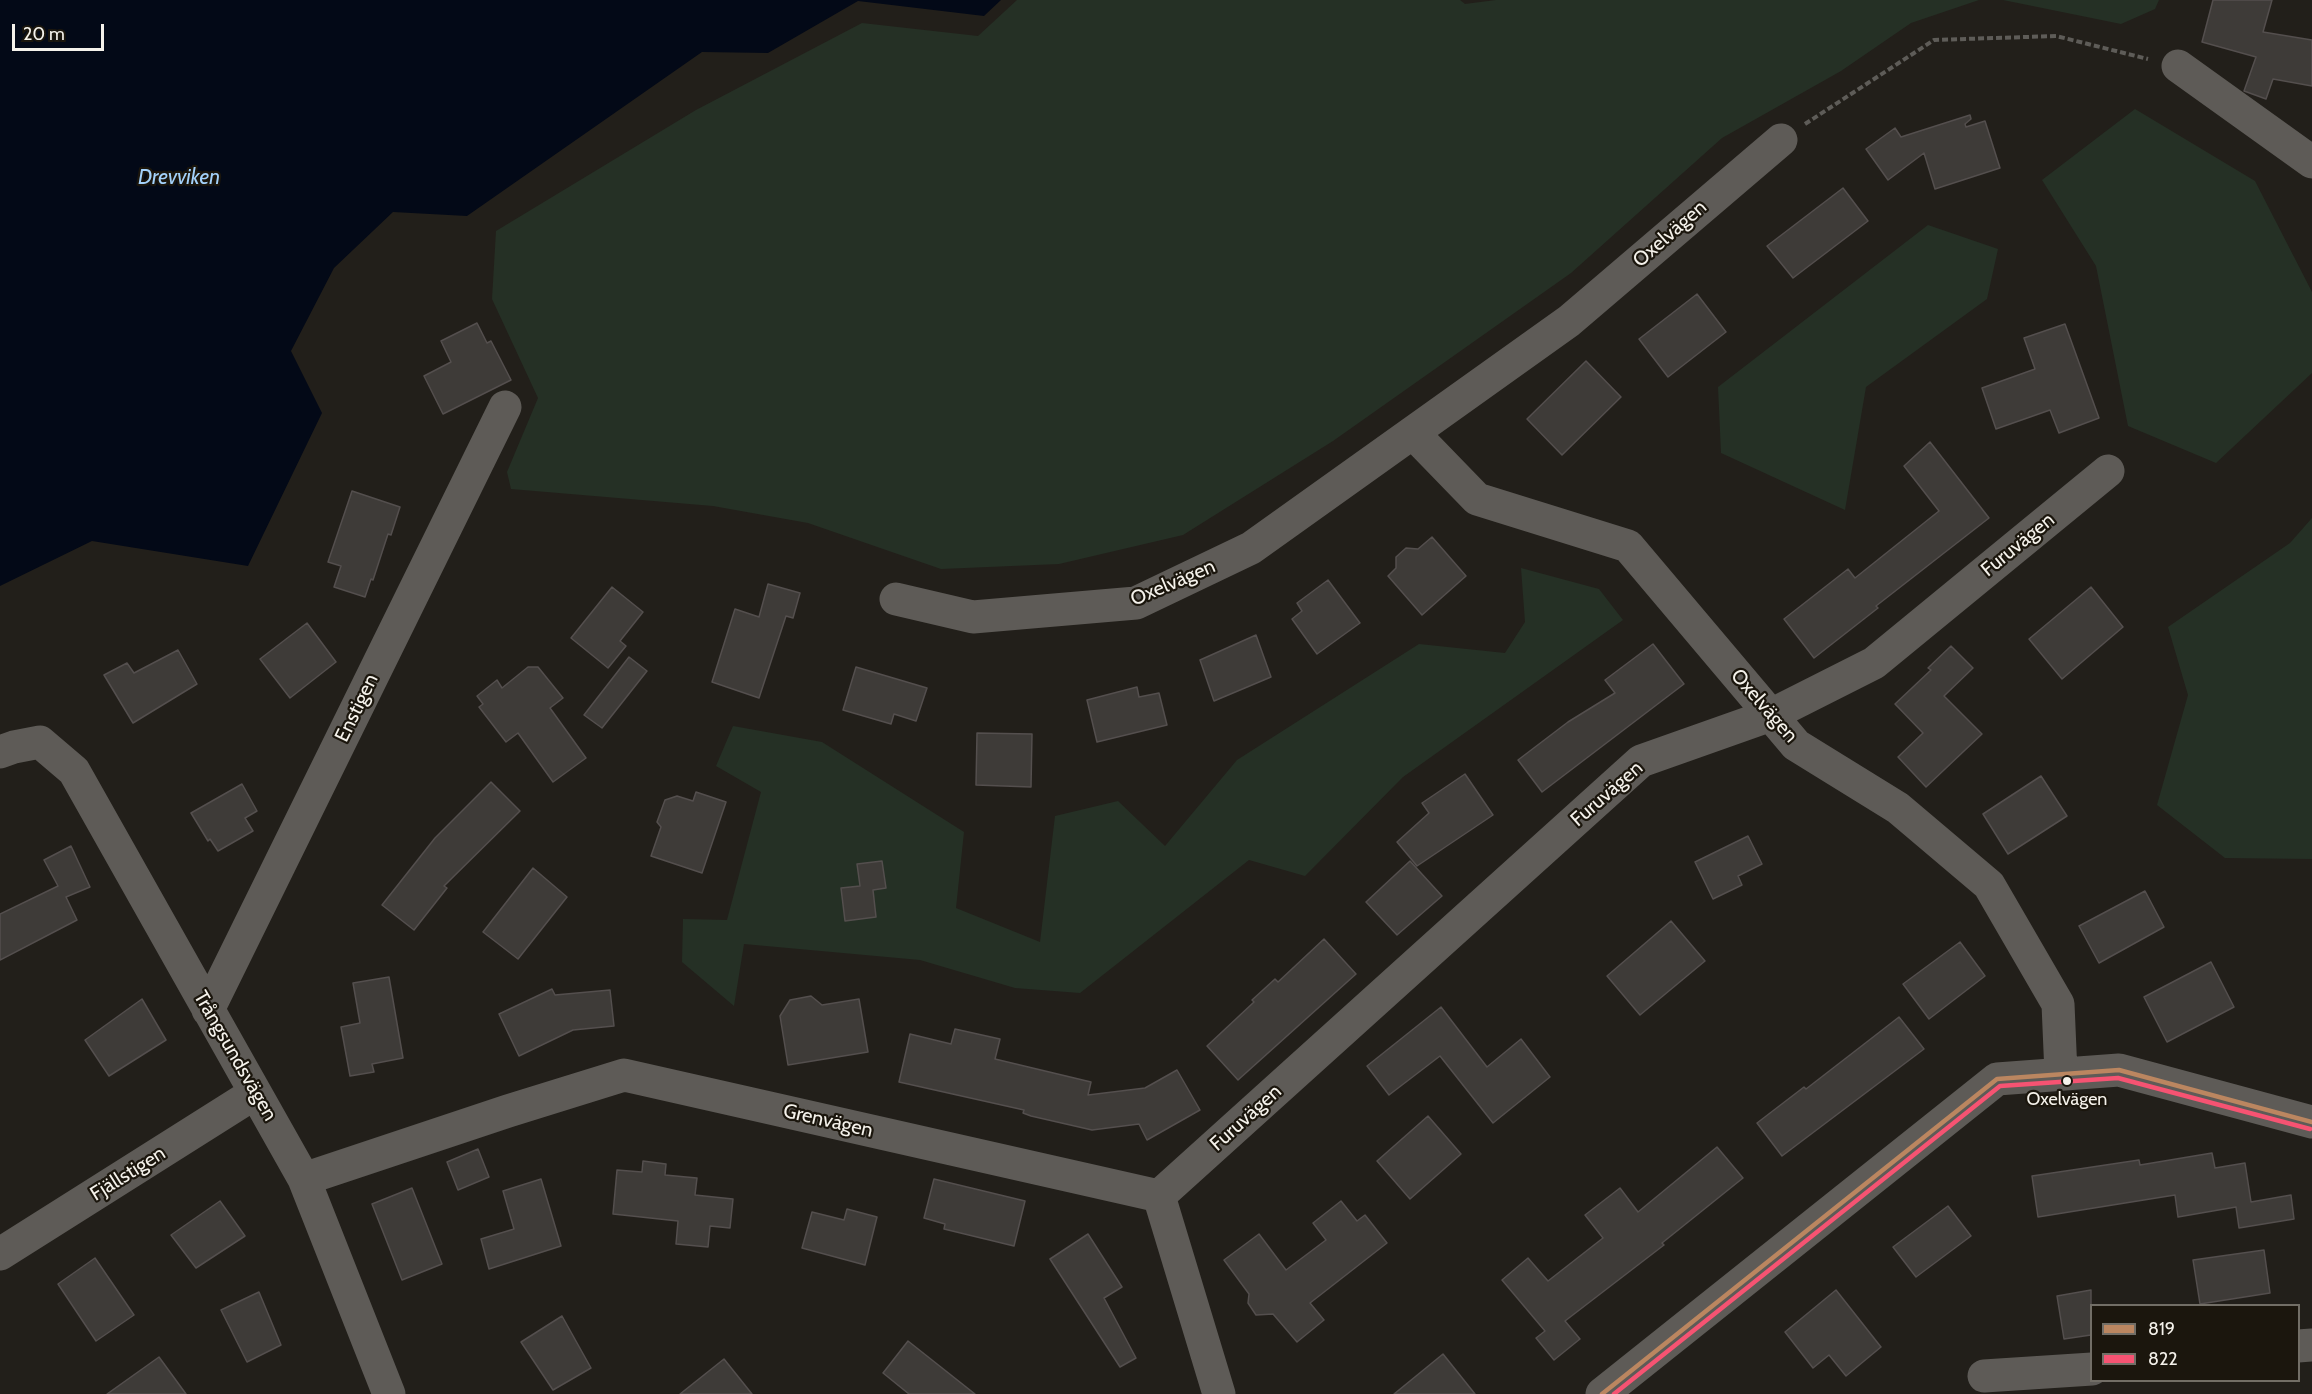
<!DOCTYPE html>
<meta charset="utf-8">
<style>
body{margin:0}
#map{position:relative;width:2312px;height:1394px;overflow:hidden;background:#221f1a;font-family:Cabin,sans-serif}
canvas{display:block}
.legend{position:absolute;left:2090px;top:1304px;width:210px;height:78px;box-sizing:border-box;background:#1b160d;border:2px solid #726e66;margin:0;padding:8px 10px;list-style:none;font-size:18px;color:#f5f2eb}
.legend li{display:flex;align-items:center;gap:12px;height:30px}
.legend b{width:30px;border:2px solid #726e66}
.scale{position:absolute;left:12px;top:24px;width:92px;height:27px;box-sizing:border-box;border:3px solid #f5f2eb;border-top:0;padding-left:8px;font-size:18px;line-height:21px;white-space:nowrap;color:#f5f2eb;-webkit-text-stroke:4px #1b160d;paint-order:stroke}
</style>
<div id="map">
<canvas width="2312" height="1394"></canvas>
<ul class="legend">
<li><b style="height:8px;background:#bb8660"></b>819</li>
<li><b style="height:8px;background:#f65372"></b>822</li>
</ul>
<div class="scale">20 m</div>
</div>
<script>
const context = document.querySelector('canvas').getContext('2d');
context.lineJoin = 'round';
function paint(path, color) {
  context.fillStyle = color;
  context.fill(path, 'evenodd');
}
function stroke(path, color, width, dash) {
  context.strokeStyle = color;
  context.lineWidth = width;
  context.lineCap = dash ? 'butt' : 'round';
  context.setLineDash(dash || []);
  context.stroke(path);
}
function drawText(font, color, halo, rows, align = 'center') {
  context.font = font + ' Cabin,sans-serif';
  context.lineWidth = 4.5;
  context.setLineDash([]);
  context.textBaseline = 'middle';
  context.strokeStyle = halo;
  context.fillStyle = color;
  for (const [text, x, y, turn = 0] of rows) {
    context.save();
    context.translate(x, y);
    context.rotate((+turn || 0) * Math.PI / 180);
    context.textAlign = isNaN(turn) ? turn : align;
    if (halo) context.strokeText(text, 0, 0);
    context.fillText(text, 0, 0);
    context.restore();
  }
}
const green = new Path2D(`
 M1017,0H1460L1465,4L1496,0H1979L1911,23L1841,71L1722,138L1571,273L1333,441L1183,535L1059,564L941,569L808,523L713,506L511,489L507,472L538,398L492,299L496,231L696,110L862,23L978,36Z
 M2003,0H2159L2155,9L2121,24Z
 M2135,109L2255,181L2312,292V373L2216,463L2128,426L2096,266L2042,180Z
 M1928,225L1998,249L1987,299L1866,387L1845,510L1721,453L1718,387Z
 M2312,518V859L2225,858L2157,805L2188,695L2168,627L2290,543Z
 M1521,568L1599,589L1623,620L1403,777L1305,876L1249,860L1080,993L1015,988L920,960L744,944L734,1006L682,962L683,919L727,920L761,792L716,766L733,726L822,742L964,832L956,908L1040,942L1055,816L1118,801L1165,846L1237,760L1419,644L1505,653L1525,622Z`);
const water = new Path2D(`
 M0,0H1001L984,16L858,1L768,53L702,52L467,216L393,212L334,268L291,351L322,413L248,566L92,541L0,586Z`);
const building = new Path2D(`
 M2213,0H2272L2263,32L2312,40V86L2273,79L2266,99L2244,91L2256,57L2202,42Z
 M1970,115L1971,119L1965,124L1966,127L1985,121L2000,168L1935,189L1924,153L1888,180L1866,149L1895,128L1901,137Z
 M1843,188L1868,221L1793,278L1767,246Z
 M1697,294L1726,332L1668,377L1639,339Z
 M477,323L487,343L491,341L511,380L443,414L424,376L451,362L441,341Z
 M2065,324L2099,418L2059,433L2050,410L1996,429L1982,388L2035,369L2024,338Z
 M1586,361L1621,397L1562,455L1527,419Z
 M1930,442L1989,518L1876,606L1878,608L1814,658L1784,619L1848,569L1855,578L1939,511L1904,466Z
 M352,491L400,507L391,535L388,534L373,580L371,579L365,597L334,587L341,566L328,562Z
 M1432,537L1466,576L1422,615L1388,576L1396,568V557L1406,548L1418,549Z
 M1328,580L1360,623L1317,654L1292,619L1302,611L1297,603Z
 M768,584L800,593L793,618L786,616L759,698L712,682L735,609L759,617Z
 M612,587L643,612L620,641L626,646L608,668L571,638Z
 M2091,587L2123,627L2062,679L2029,639Z
 M307,623L336,662L290,698L260,659Z
 M1256,635L1271,677L1214,701L1200,660Z
 M1653,644L1684,684L1542,792L1518,760L1568,722L1615,693L1605,680Z
 M1951,646L1973,668L1944,696L1982,734L1926,787L1898,757L1923,733L1895,704L1931,670L1928,668Z
 M178,650L197,684L133,723L104,675L127,663L134,673Z
 M629,657L647,671L602,728L584,715Z
 M528,667H538L563,698L550,708L586,758L553,782L518,733L506,742L479,707L483,704L477,696L497,680L502,688Z
 M856,667L927,688L916,721L894,714L891,724L843,710Z
 M1137,687L1139,697L1159,693L1167,725L1097,742L1087,700Z
 M977,733L1032,734L1031,787L976,785Z
 M1465,774L1493,815L1417,866L1397,842L1429,813L1422,803Z
 M2041,776L2067,816L2008,854L1983,814Z
 M491,782L520,811L444,886L447,888L414,930L382,905L435,838Z
 M242,784L257,811L245,818L253,831L218,851L210,839L208,841L191,813Z
 M696,792L726,802L702,873L651,856L661,827L657,822L665,800L677,796L693,801Z
 M1748,836L1762,864L1738,876L1742,885L1713,899L1695,862Z
 M71,846L90,887L66,897L77,920L0,960V914L58,886L44,860Z
 M882,861L886,888L873,890L876,917L845,921L841,888L860,886L857,864Z
 M1410,861L1442,896L1397,935L1366,902Z
 M533,868L567,897L518,959L483,932Z
 M2145,891L2164,927L2099,963L2079,926Z
 M1671,921L1705,961L1640,1015L1607,976Z
 M1324,939L1356,974L1238,1080L1207,1046L1254,1002L1252,1000L1275,979L1278,982Z
 M1960,942L1985,976L1929,1019L1903,984Z
 M2211,962L2234,1007L2167,1042L2144,997Z
 M389,977L403,1058L372,1064L374,1072L350,1076L341,1027L360,1023L353,983Z
 M552,989L555,995L610,990L614,1026L573,1030L519,1056L499,1014Z
 M811,996L822,1005L859,999L868,1052L788,1065L780,1016L790,1000Z
 M142,999L166,1040L109,1076L85,1040Z
 M1441,1007L1487,1067L1521,1039L1550,1077L1493,1123L1440,1056L1389,1095L1367,1066Z
 M1899,1017L1924,1049L1782,1156L1757,1123L1804,1087L1806,1089Z
 M955,1029L1000,1039L995,1059L1091,1082L1088,1095L1145,1088L1177,1070L1200,1110L1147,1140L1139,1124L1092,1130L1031,1116L1023,1113L1024,1110L899,1082L910,1034L951,1044Z
 M1428,1116L1461,1154L1410,1199L1377,1161Z
 M1717,1147L1743,1178L1662,1243L1664,1245L1565,1321L1580,1339L1554,1360L1536,1338L1545,1331L1502,1280L1528,1258L1548,1281L1603,1238L1585,1215L1620,1188L1638,1212Z
 M478,1149L489,1177L458,1190L447,1162Z
 M2212,1153L2215,1168L2245,1163L2251,1202L2291,1195L2294,1219L2239,1228L2236,1207L2178,1217L2175,1195L2038,1217L2032,1176L2139,1160L2140,1165Z
 M643,1161L666,1164L665,1175L697,1178L695,1195L733,1199L730,1228L710,1226L708,1247L676,1244L678,1221L613,1214L617,1170L642,1172Z
 M541,1179L561,1246L489,1269L481,1239L514,1229L503,1191Z
 M934,1179L1025,1201L1014,1246L944,1229L945,1224L924,1218Z
 M412,1188L442,1264L402,1280L372,1204Z
 M220,1201L245,1236L196,1268L171,1235Z
 M1341,1201L1357,1221L1365,1215L1387,1243L1310,1303L1324,1320L1297,1342L1273,1314L1256,1315L1248,1303L1249,1294L1224,1260L1259,1234L1286,1270L1326,1240L1313,1223Z
 M1948,1206L1971,1236L1916,1277L1893,1247Z
 M847,1209L877,1217L865,1265L802,1248L812,1212L844,1220Z
 M1088,1234L1122,1287L1104,1298L1136,1358L1120,1367L1050,1259Z
 M2264,1250L2270,1293L2200,1304L2193,1260Z
 M95,1258L134,1315L96,1341L58,1284Z
 M1836,1290L1881,1347L1846,1376L1829,1355L1813,1368L1785,1332Z
 M2091,1290V1335L2064,1339L2057,1296Z
 M259,1292L281,1345L247,1362L221,1310Z
 M562,1316L591,1368L553,1390L521,1342Z
 M908,1341L975,1394H909L883,1373Z
 M1443,1354L1475,1394H1394Z
 M159,1357L186,1394H107Z
 M724,1359L752,1394H680Z`);
const path = new Path2D(`
 M1805,124L1934,40L2056,36L2148,59`);
const minor = new Path2D(`
 M2178,66L2312,162
 M1413,433L1477,499L1628,546L1796,745L1898,808L1989,885L2058,1004L2061,1074
 M896,599L973,617L1136,603L1251,548L1569,321L1781,140
 M0,752L14,747L40,742L74,771L304,1179L389,1394
 M208,1010L505,407
 M304,1179L508,1111L624,1075L1159,1196L1219,1394
 M1159,1196L1641,761L1771,715L1874,663L2108,471
 M0,1254L255,1093
 M2298,1346L2312,1345
 M1984,1376L2092,1369
 M1602,1394L1997,1079L2119,1070L2312,1122`);
const bus1 = new Path2D(`
 M1602,1394L1997,1079L2119,1070L2312,1122`);
const bus2 = new Path2D(`
 M1614,1394L2000,1086L2118,1078L2310,1129`);
const markers = [
 [2067,1081,5,"#f5f2eb"]
];
const busNames = [
 ["Oxelvägen",2067,1100]
];
const streetNames = [
 ["Oxelvägen",1670,234,-41],
 ["Furuvägen",2018,545,-39],
 ["Oxelvägen",1173,583,-23],
 ["Oxelvägen",1764,706,49],
 ["Enstigen",357,708,-64],
 ["Furuvägen",1607,794,-41],
 ["Trångsundsvägen",235,1056,60],
 ["Furuvägen",1246,1118,-42],
 ["Grenvägen",828,1121,13],
 ["Fjällstigen",128,1174,-32]
];
const waterNames = [
 ["Drevviken",179,178]
];
paint(green, '#253025');
paint(water, '#030917');
paint(building, '#3e3b38');
stroke(building, '#544f4e', 1.5);
stroke(path, '#5e5c58', 4, [6, 3]);
stroke(minor, '#5e5b57', 33);
stroke(bus1, '#bb8660', 4.5);
stroke(bus2, '#f65372', 4.5);
for (const [x, y, r, color] of markers) {
  const dot = new Path2D();
  dot.arc(x, y, r, 0, 2 * Math.PI);
  context.fillStyle = color;
  context.fill(dot);
  stroke(dot, '#1b160d', 2);
}
drawText('18px', '#f5f2eb', '#1b160d', busNames);
drawText('20px', '#f5f2eb', '#1b160d', streetNames);
drawText('italic 21px', '#a3d1fa', '#1b160d', waterNames);
</script>
